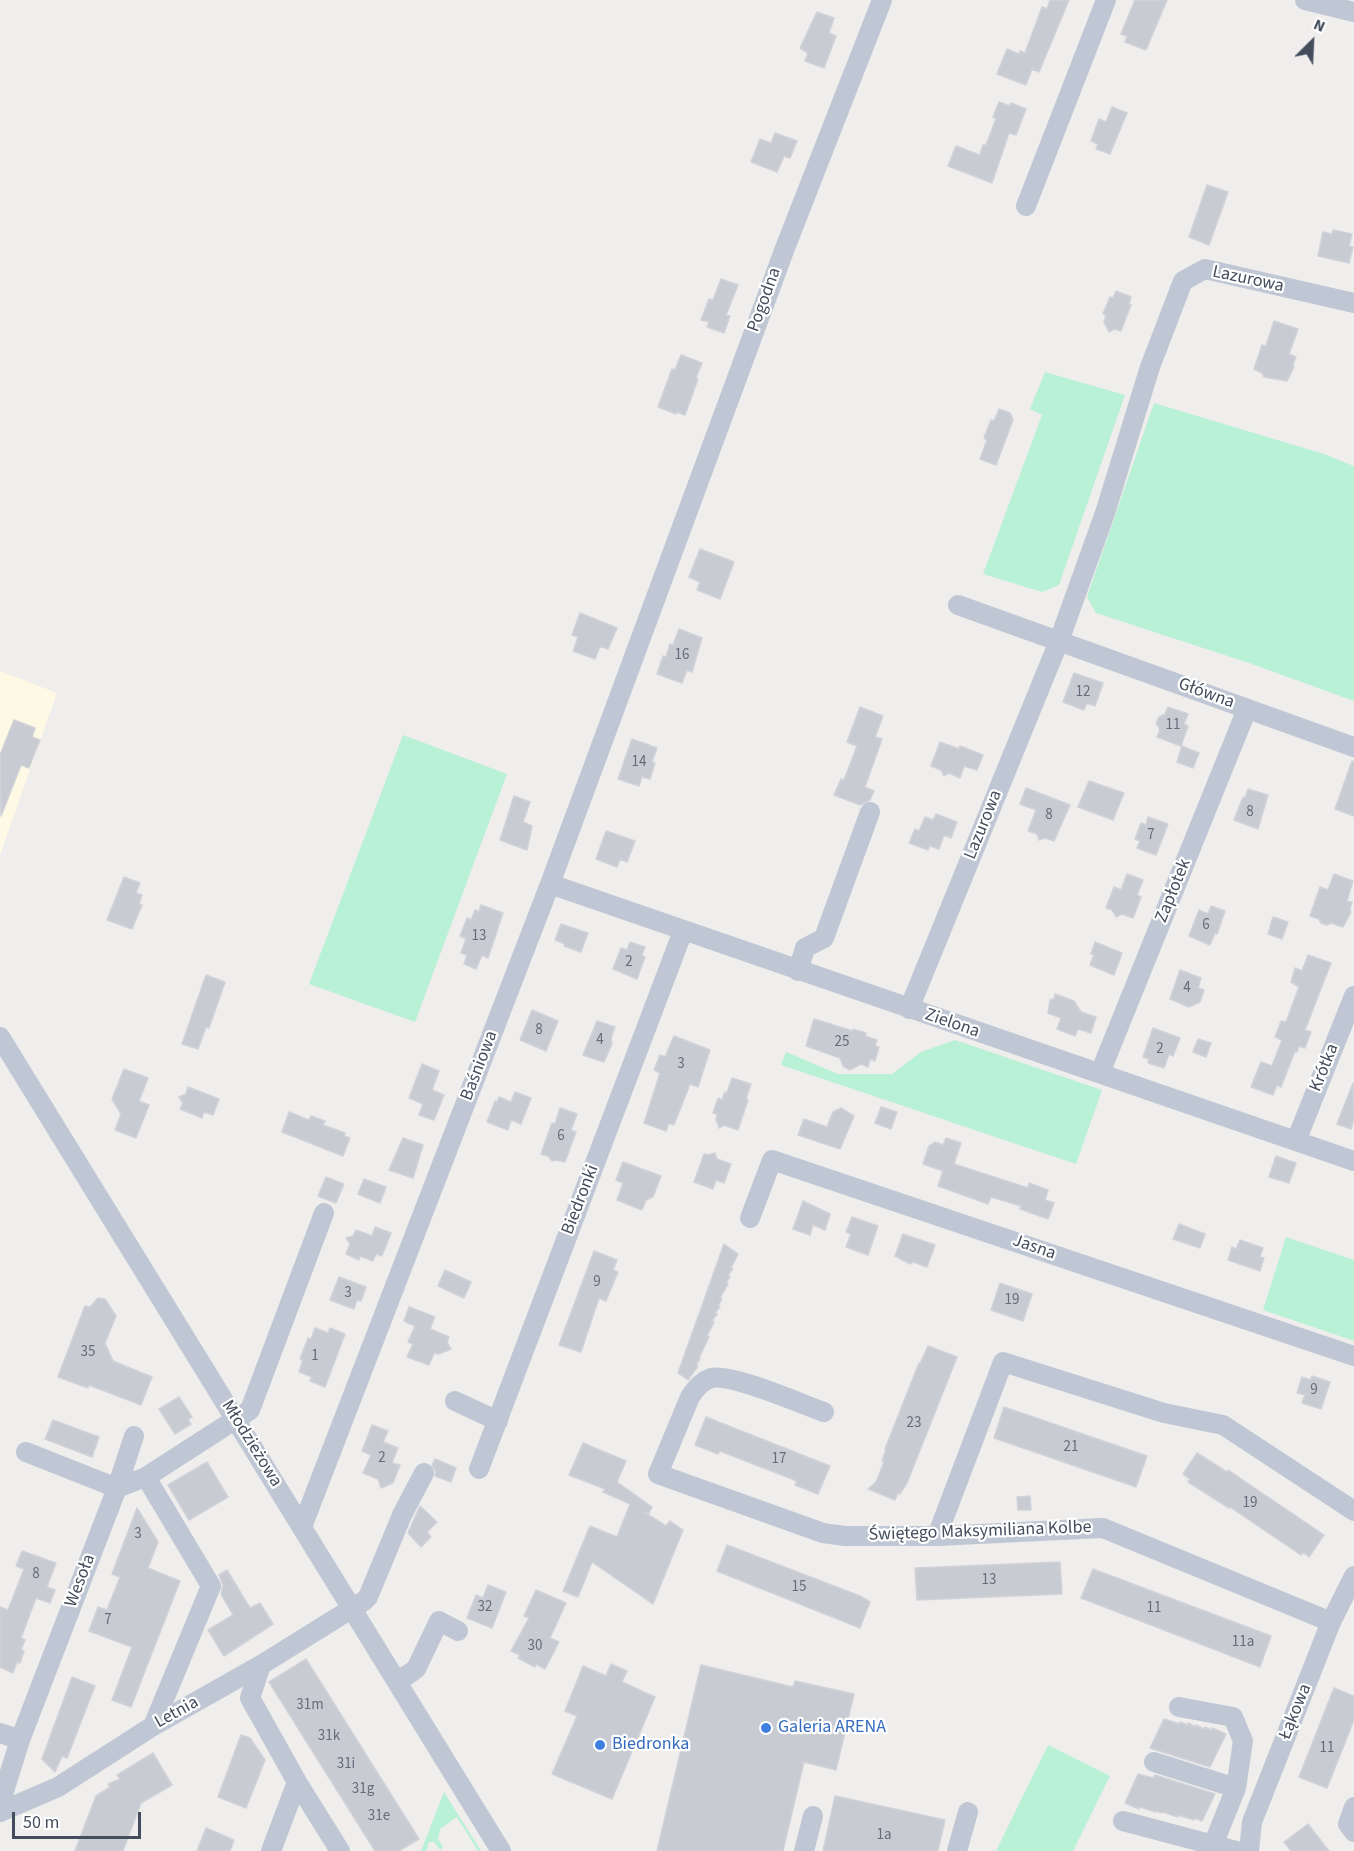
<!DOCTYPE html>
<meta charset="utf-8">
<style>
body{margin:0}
#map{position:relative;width:1354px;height:1851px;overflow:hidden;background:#f0eded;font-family:"Source Sans 3",sans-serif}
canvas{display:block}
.north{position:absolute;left:1282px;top:12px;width:60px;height:60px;-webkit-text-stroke:4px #fff;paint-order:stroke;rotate:24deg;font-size:16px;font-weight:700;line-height:24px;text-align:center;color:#444d5c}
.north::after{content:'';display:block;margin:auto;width:21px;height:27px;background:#444d5c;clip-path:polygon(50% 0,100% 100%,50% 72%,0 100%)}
.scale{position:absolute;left:12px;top:1812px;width:129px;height:27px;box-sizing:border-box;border:3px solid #444d5c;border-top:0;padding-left:8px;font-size:18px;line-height:21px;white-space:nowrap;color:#444d5c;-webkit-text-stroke:4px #fff;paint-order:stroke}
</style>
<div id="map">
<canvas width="1354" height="1851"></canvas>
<div class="north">N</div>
<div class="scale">50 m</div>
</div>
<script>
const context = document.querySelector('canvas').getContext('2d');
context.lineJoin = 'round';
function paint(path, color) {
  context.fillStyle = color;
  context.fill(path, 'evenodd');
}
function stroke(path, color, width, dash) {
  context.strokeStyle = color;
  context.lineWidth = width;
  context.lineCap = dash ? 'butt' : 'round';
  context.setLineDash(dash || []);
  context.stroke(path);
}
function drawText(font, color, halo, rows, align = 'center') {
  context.font = font + ' "Source Sans 3",sans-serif';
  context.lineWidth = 4.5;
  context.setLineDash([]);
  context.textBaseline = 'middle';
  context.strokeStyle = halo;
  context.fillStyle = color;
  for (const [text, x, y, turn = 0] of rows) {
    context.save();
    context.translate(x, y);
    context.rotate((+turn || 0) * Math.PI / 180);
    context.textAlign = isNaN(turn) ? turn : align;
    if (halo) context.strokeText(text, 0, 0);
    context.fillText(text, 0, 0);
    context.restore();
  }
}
const commercial = new Path2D(`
 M0,671L57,693L0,855Z`);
const green = new Path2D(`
 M1045,372L1125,395L1059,585L1042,592L983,574L1042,415L1030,409Z
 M1154,403L1324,454L1354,466V701L1249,663L1096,613L1087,597Z
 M403,735L507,774L415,1022L309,984Z
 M955,1040L1102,1090L1076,1164L781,1065L786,1052L838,1074H892L921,1052Z
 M1286,1237L1354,1260V1341L1263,1310Z
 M1048,1745L1110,1776L1073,1851H996Z
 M444,1792L481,1851H478L457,1817L440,1829L438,1839L443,1847L440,1850L434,1842H429L426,1851H421Z`);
const building = new Path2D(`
 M1050,0H1069L1039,72L1032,69L1026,85L997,74L1007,49L1019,54L1020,51L1025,53L1042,7L1047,9Z
 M1135,0H1167L1146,50L1125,42L1127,36L1121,34Z
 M817,12L834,18L829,33L836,36L824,68L805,61L808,53L800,48Z
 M999,102L1010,106L1011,103L1026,109L1016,135L1009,133L992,183L948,166L956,146L980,155L983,145H986L996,119L993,117Z
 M1112,107L1127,113L1110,154L1096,149L1098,144L1091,141L1099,119L1106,122Z
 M775,133L797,141L790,158L784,156L777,172L751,162L760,139L771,143Z
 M1207,185L1228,192L1209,245L1189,237Z
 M1333,230L1352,234L1349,246L1353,247L1349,263L1318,256L1323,232L1332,234Z
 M721,279L738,285L726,315L730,316L724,333L707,327L709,322L701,320L709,299L713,300Z
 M1116,291L1131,297L1129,304L1131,305L1121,331L1114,329L1109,332L1104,322L1106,315L1103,314L1110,297L1113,298Z
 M1274,321L1298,329L1289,354L1296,357L1293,364L1294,367L1287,381L1264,377L1262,373L1254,369L1262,345L1266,346Z
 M681,355L702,363L696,378L698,379L685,415L677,412L676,414L658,407L672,369L675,370Z
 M999,409L1010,413L1013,420L996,465L980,459L987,440L984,438L991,420L994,421Z
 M700,549L734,562L720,599L697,590L700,582L689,577Z
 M580,613L617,628L608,649L600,646L595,659L573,651L578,637L572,635Z
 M679,629L702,638L692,672L687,670L682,683L657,674L663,656L666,657L670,644L673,645Z
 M1074,673L1103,683L1095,706L1087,703L1084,710L1063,702Z
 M860,707L883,716L875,737L882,739L865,787L874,791L870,800L860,805L834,795L841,779L844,780L857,746L847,742Z
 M1168,707L1188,714L1184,724L1188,726L1181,746L1157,737L1160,730L1156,723L1159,717L1165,714Z
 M14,720L35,728L32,737L40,740L29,768L21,765L1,816L0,755Z
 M632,739L657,748L652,762L655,763L650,779L642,777L639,786L618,779Z
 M940,742L959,749L960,746L983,755L977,770L964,766L960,778L949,773L944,776L941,770L931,766Z
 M1182,746L1199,753L1193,768L1177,762Z
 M1352,761L1354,762V816L1335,809Z
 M1089,781L1124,793L1113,820L1078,807Z
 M1026,788L1070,805L1054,841L1045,838L1039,840L1037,834L1028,831L1036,810L1020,804Z
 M1248,789L1268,795L1258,829L1234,820L1243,797L1245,798Z
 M514,796L530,802L523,822L532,826L527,850L500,840Z
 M936,814L957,822L951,838L944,835L939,849L930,846L928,850L909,843L915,829L919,831L925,817L933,820Z
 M1148,817L1168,824L1156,855L1137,848L1140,841L1135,839L1141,823L1146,825Z
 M606,831L635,841L627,862L620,859L617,867L596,859Z
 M1127,874L1143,880L1137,895L1141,897L1133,918L1122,914L1116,917L1112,910L1106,908L1114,887L1121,890Z
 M1334,874L1353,881L1347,901L1352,902L1350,909L1351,912L1343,927L1331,923L1327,925L1321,923L1319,919L1310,916L1320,887L1328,890Z
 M124,877L140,883L136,893L142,895L139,904L142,905L132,929L107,920Z
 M481,905L503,913L488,958L482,955L476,969L464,964L467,955L461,953L466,939L460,936L467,918L471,920L475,910L479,912Z
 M1211,906L1225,911L1217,934L1215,933L1210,945L1189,936L1199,910L1208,914Z
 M1273,917L1288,922L1282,939L1268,934Z
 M561,924L588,933L581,952L564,946L565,944L555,940Z
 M630,942L645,947L642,955L645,957L637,979L613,969L621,948L627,950Z
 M1095,942L1122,953L1114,975L1090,965L1094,955L1091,954Z
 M1308,955L1331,963L1305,1030L1311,1032L1305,1048L1299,1046L1297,1052L1295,1051L1281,1087L1277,1085L1273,1095L1251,1087L1261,1062L1272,1066L1282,1040L1275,1037L1281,1021L1286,1022L1299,987L1291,982L1295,968L1302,971Z
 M1180,970L1201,978L1198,988L1204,990L1200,1002L1189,1007L1170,999Z
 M206,975L225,982L209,1028L206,1027L198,1049L182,1044Z
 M1055,994L1074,1001L1081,1012L1096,1017L1091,1033L1078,1029L1075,1036L1057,1029L1061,1018L1048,1013L1050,1000L1054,999Z
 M532,1010L558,1021L546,1051L520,1040Z
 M814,1019L853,1031V1029L866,1033L865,1036L877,1040L875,1046L879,1047L875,1061L870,1059L868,1067L861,1064L850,1070L843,1066L840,1058L806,1046Z
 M597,1021L615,1027L611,1038L612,1044L604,1062L583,1055Z
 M1153,1028L1180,1038L1173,1056L1169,1054L1164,1068L1148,1063L1149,1059L1143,1057Z
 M674,1036L710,1050L698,1087L690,1084L674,1125L669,1123L666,1131L644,1123L660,1073L654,1070L660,1055L665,1057Z
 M1198,1039L1211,1043L1206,1057L1193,1052Z
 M422,1064L439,1071L432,1090L444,1095L434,1120L419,1115L423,1104L409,1098Z
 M124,1069L148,1078L139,1101L149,1105L136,1138L115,1130L121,1114L112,1099Z
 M732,1078L751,1084L746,1099L748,1100L738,1130L724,1125L719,1128L716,1119L717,1114L713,1113L718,1098L722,1100L725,1092L727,1093Z
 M1353,1083L1354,1120L1351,1129L1337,1124Z
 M188,1087L219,1099L213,1115L204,1112L202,1118L180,1109L183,1103L179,1097L186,1094Z
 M515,1092L531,1098L521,1124L511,1120L508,1130L487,1122L495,1101L497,1102L499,1097L511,1102Z
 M881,1107L897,1112L891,1129L875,1123Z
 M560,1108L577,1114L571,1130L576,1132L565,1162L557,1160L552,1161L548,1156L541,1154L552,1123L555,1124Z
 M841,1108L854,1116L840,1149L798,1135L804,1119L827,1127L833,1112Z
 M289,1112L309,1120L311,1116L325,1121L323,1125L345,1133L344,1136L350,1138L343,1156L282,1132Z
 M403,1138L423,1145L413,1178L389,1170Z
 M946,1138L961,1143L954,1164L1028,1188L1029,1183L1048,1190L1045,1200L1054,1203L1048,1219L1020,1209L1021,1206L991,1197L988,1204L938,1186L943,1171L923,1164L929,1146L935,1142L943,1145Z
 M715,1153L717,1159L731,1164L724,1183L716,1180L713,1189L694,1182L704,1154L708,1155Z
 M1276,1156L1296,1163L1289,1183L1269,1177Z
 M623,1162L661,1176L653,1197L646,1200L642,1210L617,1200L623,1183L616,1180Z
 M326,1177L344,1184L336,1203L318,1196Z
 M364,1179L386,1187L380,1203L358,1194Z
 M803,1201L830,1214L825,1230L813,1225L810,1235L793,1229Z
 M852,1217L878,1226L868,1255L846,1247L851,1234L846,1232Z
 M1179,1224L1205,1234L1200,1248L1173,1239Z
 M375,1227L391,1233L382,1256L376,1254L373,1261L360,1256L359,1260L346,1254L350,1244L346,1238L353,1236L356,1230L372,1236Z
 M903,1234L935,1245L927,1267L913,1262L910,1264L895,1256Z
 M1240,1240L1263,1248L1260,1257L1264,1258L1260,1271L1228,1260L1232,1247L1236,1249Z
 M724,1244L738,1254L731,1268L733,1269L728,1275L730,1277L726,1283L728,1284L720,1298L722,1299L718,1306L720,1307L715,1313L717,1314L712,1321L714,1322L707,1336L709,1337L699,1358L700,1359L696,1365L698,1366L688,1380L678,1373Z
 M594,1251L617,1260L613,1270L618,1272L606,1301L599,1298L581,1352L559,1345Z
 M445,1270L471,1282L464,1298L438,1286Z
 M339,1277L366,1287L361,1301L357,1300L354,1309L330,1300Z
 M1000,1283L1032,1294L1023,1321L991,1310Z
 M98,1298L105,1299L116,1316L105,1343L113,1361L152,1377L141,1405L89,1385L88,1388L58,1377L85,1306L90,1307Z
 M409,1307L435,1317L430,1329L449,1337L447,1342L451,1349L439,1354L434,1353L429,1365L407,1357L413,1344L408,1342L415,1326L404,1321Z
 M315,1328L328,1333L330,1328L345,1334L325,1387L310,1381L312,1377L299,1372L303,1360L300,1359L308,1338L311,1339Z
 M928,1346L957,1357L907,1483L900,1494L898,1493L895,1500L868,1489L876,1482L884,1462L882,1461L886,1450L885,1449L919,1363L920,1364Z
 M1312,1376L1330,1382L1321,1409L1302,1403L1305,1395L1297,1393L1302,1377L1310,1380Z
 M179,1397L192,1417L188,1420L191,1424L175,1434L159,1409Z
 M1004,1407L1147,1456L1137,1484L1136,1487L994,1438Z
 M706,1417L830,1466L818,1494L795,1485L797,1481L720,1451L718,1454L695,1445Z
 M53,1420L99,1437L92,1457L45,1439Z
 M372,1425L388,1431L383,1442L398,1448L392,1463L400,1465L393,1483L381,1488L378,1479L363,1473L371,1455L362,1451Z
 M583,1443L626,1461L617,1482L652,1507L649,1513L644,1512L666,1526L670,1521L683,1530L653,1604L592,1562L578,1597L563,1591L590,1526L617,1537L630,1504L603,1492L605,1489L569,1475Z
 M1197,1453L1227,1472L1228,1470L1324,1535L1309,1557L1303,1552L1301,1555L1230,1507L1229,1508L1188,1482L1190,1479L1183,1474Z
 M435,1459L456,1468L451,1482L435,1476L436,1472L432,1465Z
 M207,1462L228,1497L189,1520L168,1485Z
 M1030,1496L1031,1510H1018L1017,1497Z
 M420,1506L437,1522L427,1532L431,1537L421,1547L408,1533Z
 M137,1508L158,1542L148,1568L180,1581L131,1707L112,1700L132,1647L89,1631L98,1607L107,1610L120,1577L112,1574Z
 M727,1545L860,1596L870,1602L860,1628L717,1571Z
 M22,1551L56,1563L47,1587L55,1590L50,1603L36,1598L21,1638L25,1640L21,1650L24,1651L20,1663L17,1662L13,1673L0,1667V1607L8,1610L24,1569L16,1566Z
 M1060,1562L1062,1594L917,1600L915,1568Z
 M1093,1569L1271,1636L1260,1667L1081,1598Z
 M227,1570L250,1608L260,1603L273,1624L224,1656L208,1630L233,1615L221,1594L223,1585L219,1575Z
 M488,1585L506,1592L492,1628L467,1618L476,1595L483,1598Z
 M536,1590L566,1603L550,1638L559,1642L545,1669L536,1664L535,1667L518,1658L520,1655L511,1651L529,1618L524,1616Z
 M306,1659L419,1839L399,1851H375L269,1682Z
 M611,1664L627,1671L622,1682L655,1697L612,1799L552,1774L577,1716L565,1711L583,1666L606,1676Z
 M701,1665L793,1687L795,1681L854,1694L836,1770L804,1762L783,1851H657Z
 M72,1677L95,1686L67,1758L62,1756L55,1772L42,1759Z
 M1334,1688L1354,1696V1720L1327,1788L1299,1777Z
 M1164,1719L1179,1724L1180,1722L1188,1725V1723L1196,1727V1725L1204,1729L1205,1727L1211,1730L1212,1728L1226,1734L1210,1767L1150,1748Z
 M241,1735L250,1738L265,1760L246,1808L218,1797Z
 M153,1753L172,1785L141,1803L123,1851H75L96,1796L110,1787L108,1784L120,1779L117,1775Z
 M1138,1774L1153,1778L1155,1775L1215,1794L1202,1821L1195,1818L1194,1820L1178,1815V1817L1163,1812L1162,1813L1156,1811L1155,1812L1140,1807L1139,1809L1125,1803Z
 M835,1796L945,1820L938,1851H823Z
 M1308,1824L1329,1851H1291L1284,1842Z
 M206,1828L234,1840L230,1851H197Z`);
const minor = new Path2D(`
 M1305,0L1354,12
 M1026,206L1106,0
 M958,605L1354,747
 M550,884L1354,1161
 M798,971L805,948L824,938L870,812
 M909,1009L1059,641L1105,513L1150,367L1183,281L1205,269L1354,303
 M0,1037L501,1851
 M1100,1073L1247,709
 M1296,1141L1354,996
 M750,1218L772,1160L1354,1356
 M455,1401L498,1421
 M824,1412C801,1404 732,1373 711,1378C702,1381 695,1389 690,1397L658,1474L823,1533L845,1536H937L1103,1528L1331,1622
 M26,1452L117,1488L134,1436
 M479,1469L683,931
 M146,1477L211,1586L153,1726
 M302,1527L550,884L785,248L882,0
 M937,1536L1003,1362L1164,1413L1223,1425L1354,1511
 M261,1665L250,1698L297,1782L271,1851
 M397,1682L416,1669L439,1621L458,1631
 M1179,1707L1233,1717L1243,1741L1236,1788L1213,1845
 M0,1733L20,1740
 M1154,1762L1236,1788
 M297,1782L340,1851
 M0,1804L20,1740L117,1488L146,1477L250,1410L324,1213
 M1354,1807L1348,1824L1354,1832
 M0,1812L58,1787L153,1726L261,1665L364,1601L368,1597L402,1515L424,1473
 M1123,1821L1236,1851
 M804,1851L813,1816
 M957,1851L968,1812
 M1249,1851L1252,1822L1331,1622L1354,1576`);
const markers = [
 [766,1728,6,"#3f7fe0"],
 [600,1745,6,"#3f7fe0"]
];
const numberNames = [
 ["16",682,656],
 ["12",1083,693],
 ["11",1173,726],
 ["14",639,763],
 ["8",1250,813],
 ["8",1049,816],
 ["7",1151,836],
 ["6",1206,926],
 ["13",479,937],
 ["2",629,963],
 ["4",1187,989],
 ["8",539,1031],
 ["4",600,1041],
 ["25",842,1043],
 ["2",1160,1050],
 ["3",681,1065],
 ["6",561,1137],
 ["9",597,1283],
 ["3",348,1294],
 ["19",1012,1301],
 ["35",88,1353],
 ["1",315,1357],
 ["9",1314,1391],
 ["23",914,1424],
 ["21",1071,1448],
 ["2",382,1459],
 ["17",779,1460],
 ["19",1250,1504],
 ["3",138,1535],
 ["8",36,1575],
 ["13",989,1581],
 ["15",799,1588],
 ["32",485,1608],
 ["11",1154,1609],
 ["7",108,1621],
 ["11a",1243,1643],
 ["30",535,1647],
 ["31m",310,1706],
 ["31k",329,1737],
 ["11",1327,1749],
 ["31i",346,1765],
 ["31g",363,1790],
 ["31e",379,1817],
 ["1a",884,1836]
];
const streetNames = [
 ["Lazurowa",1248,280,12],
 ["Pogodna",765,300,-70],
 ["Główna",1206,694,20],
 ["Lazurowa",984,825,-68],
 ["Zapłotek",1174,891,-68],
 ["Zielona",952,1024,19],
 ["Baśniowa",480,1066,-69],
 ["Krótka",1325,1068,-68],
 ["Biedronki",581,1200,-69],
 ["Jasna",1034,1248,19],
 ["Młodzieżowa",251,1444,58],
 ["Świętego Maksymiliana Kolbe",980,1532,-2],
 ["Wesoła",81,1581,-69],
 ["Łąkowa",1296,1712,-68],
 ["Letnia",177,1713,-29]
];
const shopNames = [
 ["Galeria ARENA",778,1728],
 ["Biedronka",612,1745]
];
paint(commercial, '#fdf9e4');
paint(green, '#b8f1d6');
paint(building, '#c9cbd3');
stroke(building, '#d1d2d9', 1.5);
stroke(minor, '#bfc7d4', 20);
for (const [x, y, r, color] of markers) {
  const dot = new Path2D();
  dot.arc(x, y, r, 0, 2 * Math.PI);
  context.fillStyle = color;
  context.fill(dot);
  stroke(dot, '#fff', 2);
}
drawText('15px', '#656c7a', null, numberNames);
drawText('18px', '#444d5c', '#fff', streetNames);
drawText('18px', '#366cbe', '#fff', shopNames, 'left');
</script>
